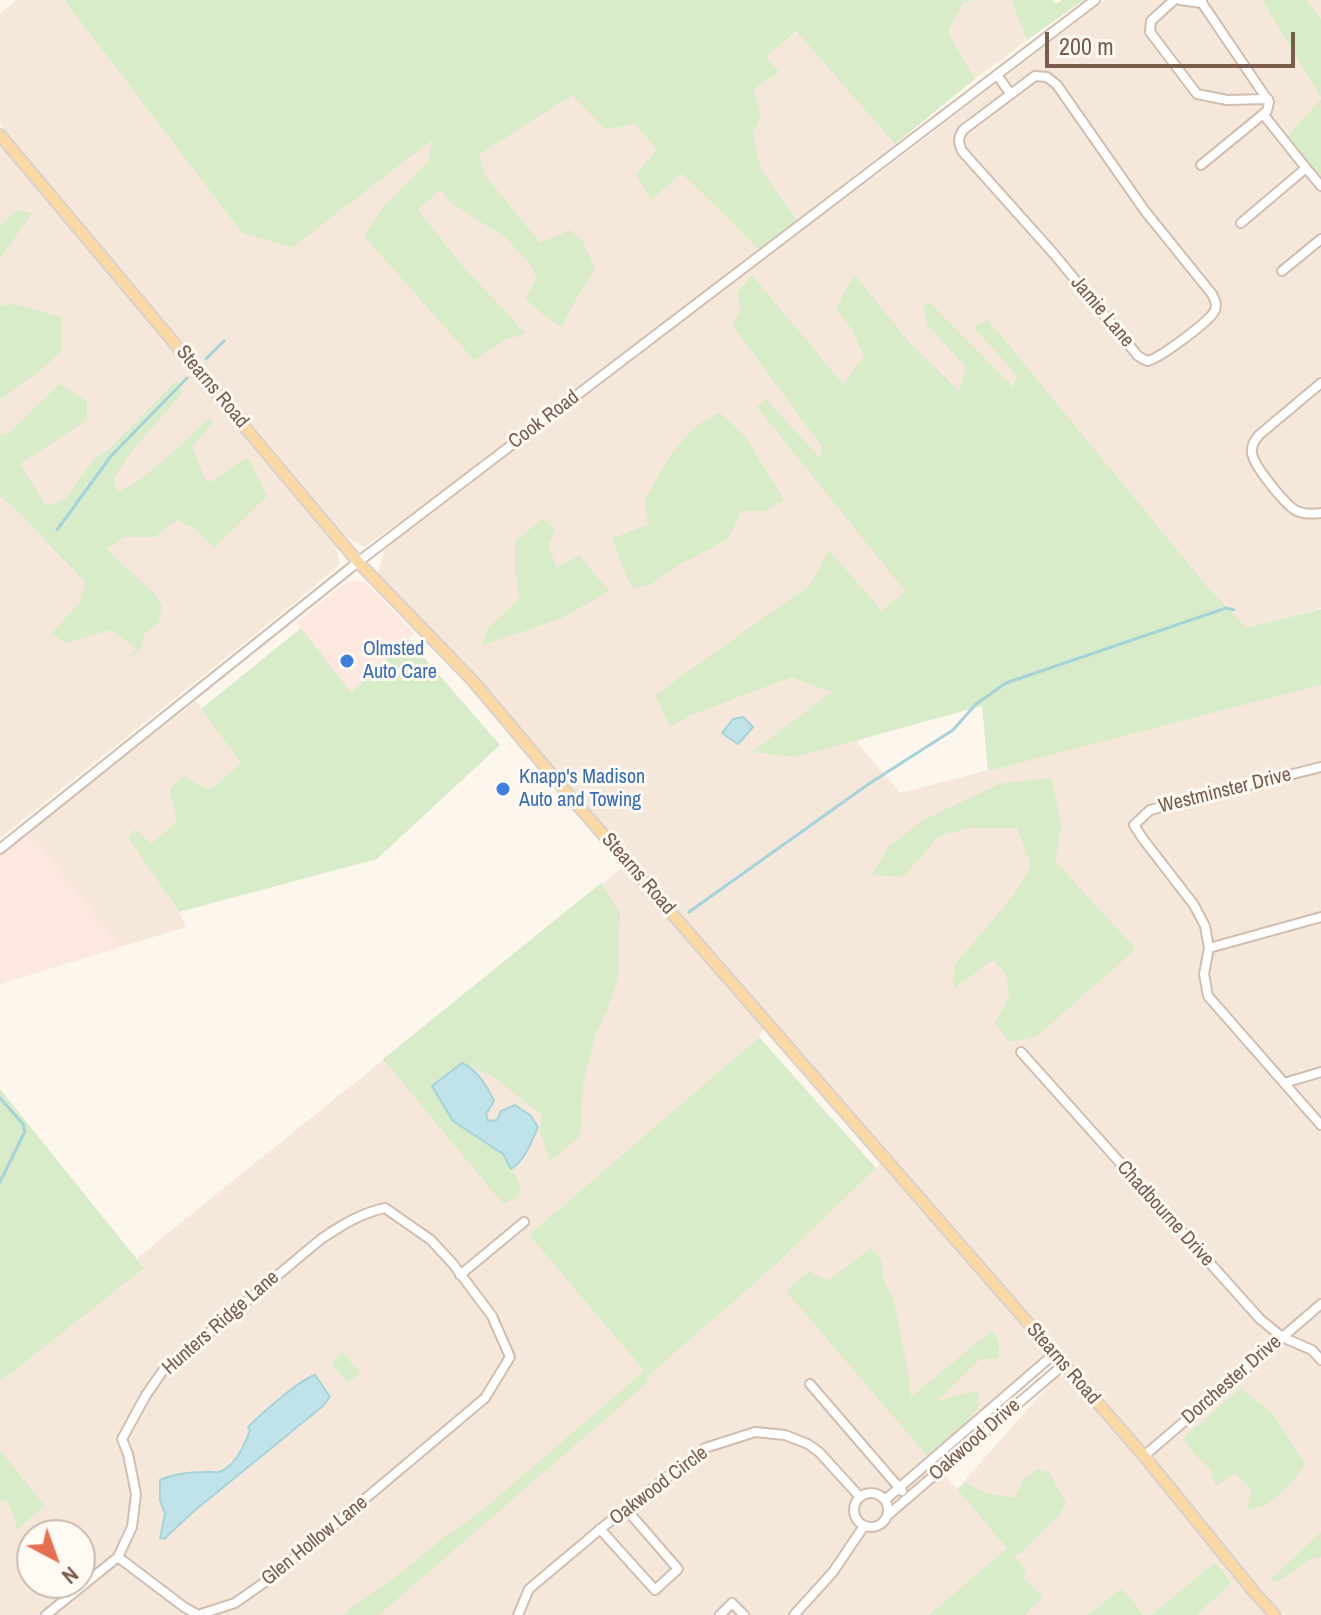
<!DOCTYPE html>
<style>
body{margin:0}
#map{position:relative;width:1321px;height:1615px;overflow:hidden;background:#fdf6ec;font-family:"Archivo Narrow",sans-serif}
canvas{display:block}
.north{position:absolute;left:16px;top:1519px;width:80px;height:80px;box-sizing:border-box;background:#fffaf3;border:2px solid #cabbb1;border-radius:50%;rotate:139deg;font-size:22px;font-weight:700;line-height:32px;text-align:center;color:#7a5c4d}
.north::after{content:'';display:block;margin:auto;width:28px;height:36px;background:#e76f51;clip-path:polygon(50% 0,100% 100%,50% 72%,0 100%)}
.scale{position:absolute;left:1045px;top:32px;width:250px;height:36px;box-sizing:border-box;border:4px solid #7a5c4d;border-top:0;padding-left:10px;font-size:24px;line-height:28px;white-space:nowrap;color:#7a5c4d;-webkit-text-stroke:6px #fffaf3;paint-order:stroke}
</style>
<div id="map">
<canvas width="1321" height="1615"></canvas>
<div class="north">N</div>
<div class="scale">200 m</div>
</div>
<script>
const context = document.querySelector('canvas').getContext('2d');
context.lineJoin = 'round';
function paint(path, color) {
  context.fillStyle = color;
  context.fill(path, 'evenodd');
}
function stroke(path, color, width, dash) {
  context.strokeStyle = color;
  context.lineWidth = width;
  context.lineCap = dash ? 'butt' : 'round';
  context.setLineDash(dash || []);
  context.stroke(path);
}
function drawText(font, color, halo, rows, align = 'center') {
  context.font = font + ' "Archivo Narrow",sans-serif';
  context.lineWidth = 6;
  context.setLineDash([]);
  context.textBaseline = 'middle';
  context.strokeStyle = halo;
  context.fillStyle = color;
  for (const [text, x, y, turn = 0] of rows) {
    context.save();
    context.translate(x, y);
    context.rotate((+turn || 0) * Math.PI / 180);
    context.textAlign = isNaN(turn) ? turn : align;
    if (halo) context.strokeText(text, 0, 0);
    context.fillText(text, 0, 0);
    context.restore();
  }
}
const residential = new Path2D(`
 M16,0H64L242,233L292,248L433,139L471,160L573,94L606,130L635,124L658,151L652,199L682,174L727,217L759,250L414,512L364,547L348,538L0,125V13Z
 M976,0H1011L1027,40L975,79L948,32L963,3Z
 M1105,0H1321V608L856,741L900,793L1321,685V1615H1285L1263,1591L1159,1469L889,1158L457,655L413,611L378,573L385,549L805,227L893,163Z
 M797,31L895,144L797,220L761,169L753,134L761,115L753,90L765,57Z
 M0,146L89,250L258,453L329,533L336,547L340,564L303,596L0,838Z
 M196,701L241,763L209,790L169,789L177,822L150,844L129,837L179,912L186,927L121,947L28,832Z
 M624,866L765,1027L759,1037L529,1235L648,1376L769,1271L881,1163L1048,1355L930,1458L957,1489L1057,1376L1072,1378L1268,1615H1197L1232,1583L1215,1562L1151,1615H1144L1122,1588L1087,1615H1025L1042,1597L1000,1615H0V1382L143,1268L137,1258ZM32,1535H80V1583H32Z`);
const commercial = new Path2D(`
 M353,580L366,583L414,633L351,693L296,622L340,587Z
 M28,832L121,947L0,984V853Z`);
const green = new Path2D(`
 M64,0H976L963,3L948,32L975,79L895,144L796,31L766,57L779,72L753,90L761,115L753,134L761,169L797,220L759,250L727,217L682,174L651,200L636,174L657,150L635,124L606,130L572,95L479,155L485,175L540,243L570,230L582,240L594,266V270L571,308L562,327L541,313L525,298L537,278L529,263L505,237L452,204L440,190L418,210L459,262L526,334L507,339L474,360L364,236L380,211L428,162L432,140L292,248L242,233Z
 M1011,0H1052L1056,4L1062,0H1084L1027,40Z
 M1262,0H1306L1321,19V97Z
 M1321,99V183L1286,138Z
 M16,210L32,213L2,256L0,257V225Z
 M854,274L908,341L959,391L966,367L928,326L923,307L930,303L1013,387L1017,376L974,327L988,320L1210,590L1246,628L1321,609V685L988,771L982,706L795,757L752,752L832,692L791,677L689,716L670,727L655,695L810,585L829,550L882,611L905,591L757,407L766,399L820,458L822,447L733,326L741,307L737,293L752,275L843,384L864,356L851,328L836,309Z
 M11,303L62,317V351L36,374L0,399V306Z
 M176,381L183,392L130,453L114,478L117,493C152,475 181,445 209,417L213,423L192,447L205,479L210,482L248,457L267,496L214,548L193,528L177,520L155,537H124L106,549L155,594L162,606L158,623L144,634L141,651L126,658L137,649L111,630L66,643L51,634L80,602L85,582L17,511L0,496V433L6,435L60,384L87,401V420L20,464L46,506L65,499L96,457L108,450Z
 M719,412L745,436L784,500L765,511H741L729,538L697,556L680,564L651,584L634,589L626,575L612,538L648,525L645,499L672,453L693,428Z
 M543,519L555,529L548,546L557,567L579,555L609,591L562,618L481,646L489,627L520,599L515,569V541Z
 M301,628L351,692L408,639L500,745L377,859L179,912L128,837L136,829L150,844L177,822L169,789L184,776L209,790L241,763L201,709Z
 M1052,778L1061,826L1055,861L1136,949L1037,1036L1009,1042L995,1023L1009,997L1006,974L993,960L953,989L955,964L1014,895L1031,866L1017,828H969L939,836L903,877L872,875L889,846L925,819L1002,783Z
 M601,883L620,913L618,978L606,1013L596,1033L583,1084L580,1136L550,1161L540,1133L542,1115L492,1076L462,1063L453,1121L504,1154L521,1186L519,1197L503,1204L383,1059Z
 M759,1037L876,1168L769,1271L648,1376L647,1383L379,1615H344L350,1608L394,1578L441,1540L480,1512L644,1371L529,1235Z
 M0,1089L144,1268L0,1382Z
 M871,1248L882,1262L883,1278L894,1301L909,1378L911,1397L992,1330L999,1341V1357L979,1360L937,1401L978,1390L979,1406L962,1430L929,1458L786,1291L810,1271L818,1276L829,1280Z
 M342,1352L360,1373L348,1383L331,1363Z
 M1241,1388L1273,1414L1305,1464C1296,1478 1277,1502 1261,1507C1256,1508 1252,1508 1247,1510L1252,1491L1235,1473L1216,1486L1210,1469L1195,1455L1184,1440L1186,1435Z
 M0,1450L45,1506L16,1530V1521L7,1501L0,1500Z
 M1037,1469L1049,1472L1066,1503L1058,1517L1021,1553L1014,1556L1027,1571L1023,1577L1043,1597L1025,1615H929L1007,1548L957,1489L966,1483L986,1493L1015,1498L1023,1479Z
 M1321,1532V1557C1297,1561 1291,1579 1273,1582L1271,1579Z
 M1215,1562L1232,1583L1197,1615H1151Z
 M1122,1588L1144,1615H1087Z`);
const water = new Path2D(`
 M743,717L753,727L738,744L722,733L733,719Z
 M462,1063C478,1070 487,1087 494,1101L486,1114L488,1121L497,1120L501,1111L515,1105L530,1115L538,1127C531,1143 525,1160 511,1169L503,1154L453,1121L432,1086Z
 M315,1375L330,1397L323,1406L194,1511L164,1539L160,1538L165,1514L160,1500V1480C173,1474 191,1472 205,1472C210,1471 214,1473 219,1472C235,1467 245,1444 250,1430L248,1427C261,1414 299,1380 315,1375Z`);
const stream = new Path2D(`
 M206,359L224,341
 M57,530L111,456L187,378
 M689,912L870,783L953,730L976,704L1006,683L1226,608L1234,610
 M0,1098L23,1124L25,1131L0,1182`);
const minor = new Path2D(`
 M1174,0L1151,21L1150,32L1197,94L1227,100L1268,99
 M1180,0L1202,3
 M997,75L1010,93
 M1035,76L1047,77L1057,85L1145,211L1212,294C1215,300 1218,306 1214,312C1207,323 1159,359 1147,361L1138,356L1054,254L962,151C958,142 958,138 963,130Z
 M1201,165L1267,111L1269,102L1202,3V0
 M1306,168L1321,186
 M1241,223L1306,168L1263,114
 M1282,271L1321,239
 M1321,383L1259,435C1255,440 1251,445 1252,453C1253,465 1284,503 1295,510C1302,514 1313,514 1321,513
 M1321,767L1150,810L1134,825L1143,839L1194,905L1205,926L1209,948L1204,974L1208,996L1321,1125
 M0,849L358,562L1095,0
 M1209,948L1321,917
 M1021,1052L1260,1319L1282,1337L1312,1350L1321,1360
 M1284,1083L1321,1072
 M460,1275L524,1222
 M810,1384L902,1491
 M1144,1456L1321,1304
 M854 1510a17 17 0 1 1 34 0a17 17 0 1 1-34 0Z
 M885,1500L1054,1354
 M888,1515L1063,1365
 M600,1529L655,1590L678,1569L626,1509
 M46,1615L118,1557L132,1527L136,1494L128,1454L122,1439L146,1395L162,1372L321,1239C342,1225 361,1213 385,1208L431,1240L453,1264L492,1316L510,1357L485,1398L272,1577L235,1603L198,1615L184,1607L118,1557
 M518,1615L529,1589L604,1526L705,1448L755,1432L785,1435L808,1444L819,1452L860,1497
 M720,1615L732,1603L744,1615
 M794,1615L833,1572L864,1526`);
const major = new Path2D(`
 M0,135L358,562L473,681L573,800L1144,1456L1255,1593L1275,1615`);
const markers = [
 [347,661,8,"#3f7fe0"],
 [503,789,8,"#3f7fe0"]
];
const streetNames = [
 ["Jamie Lane",1102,312,50],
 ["Stearns Road",212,387,50],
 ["Cook Road",544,420,-37],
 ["Westminster Drive",1225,791,-14],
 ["Stearns Road",638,874,49],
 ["Chadbourne Drive",1165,1214,48],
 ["Hunters Ridge Lane",221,1323,-41],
 ["Stearns Road",1063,1364,49],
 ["Dorchester Drive",1232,1380,-41],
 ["Oakwood Drive",975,1440,-41],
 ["Oakwood Circle",659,1486,-37],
 ["Glen Hollow Lane",315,1541,-39]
];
const shopNames = [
 ["Olmsted",363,650],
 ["Auto Care",363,673],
 ["Knapp's Madison",519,778],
 ["Auto and Towing",519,801]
];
paint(residential, '#f5e8da');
paint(commercial, '#fde8e0');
paint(green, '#d8ecc9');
paint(water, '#bfe3e8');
stroke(water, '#a5d3da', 2);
stroke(stream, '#a5d3da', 3);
stroke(minor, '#d1beb0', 12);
stroke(major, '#dad1cd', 14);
stroke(minor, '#fff', 8);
stroke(major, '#fbd9a5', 10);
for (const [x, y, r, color] of markers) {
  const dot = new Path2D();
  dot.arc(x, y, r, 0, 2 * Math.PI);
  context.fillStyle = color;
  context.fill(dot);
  stroke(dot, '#fffaf3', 3);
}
drawText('20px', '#7a5c4d', '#fffaf3', streetNames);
drawText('20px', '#366cbe', '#fffaf3', shopNames, 'left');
</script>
